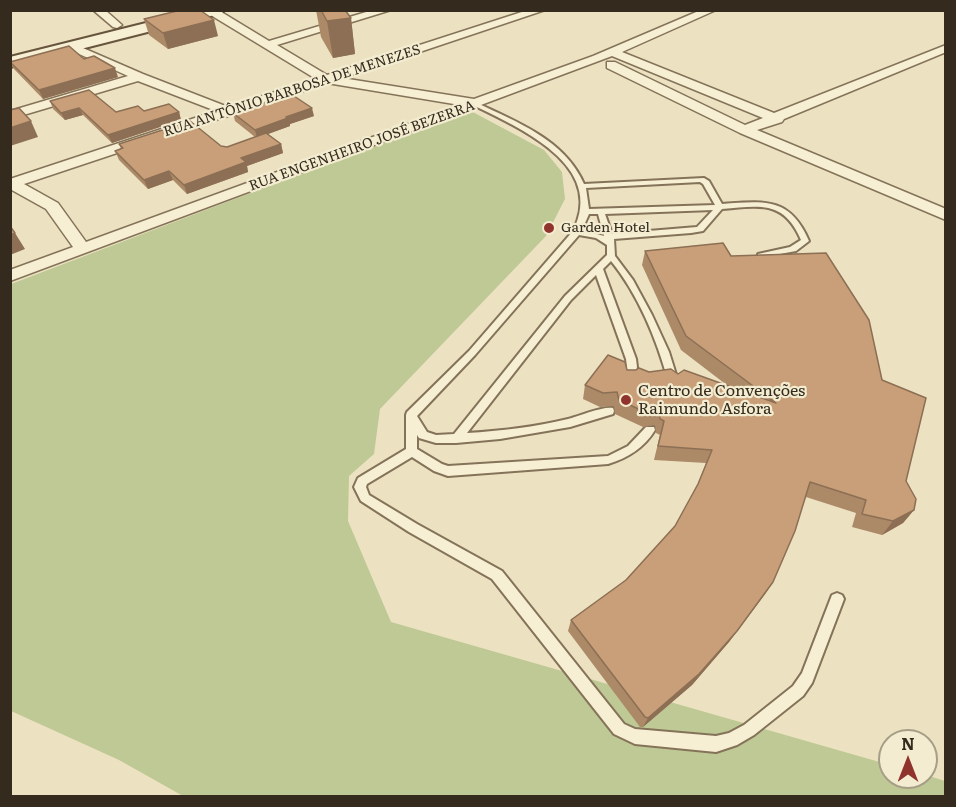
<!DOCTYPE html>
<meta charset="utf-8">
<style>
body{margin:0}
#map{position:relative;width:956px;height:807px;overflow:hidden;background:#ece2c1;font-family:Literata,serif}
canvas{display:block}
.frame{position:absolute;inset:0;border:12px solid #342a1d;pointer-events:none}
.north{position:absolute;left:878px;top:729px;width:60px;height:60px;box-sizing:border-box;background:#f3ecd0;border:2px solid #a79e88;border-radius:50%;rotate:0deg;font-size:16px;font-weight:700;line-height:24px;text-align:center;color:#342a1d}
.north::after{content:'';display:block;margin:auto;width:21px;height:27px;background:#90332c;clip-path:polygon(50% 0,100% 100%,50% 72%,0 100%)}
</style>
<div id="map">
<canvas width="956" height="807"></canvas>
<div class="frame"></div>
<div class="north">N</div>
</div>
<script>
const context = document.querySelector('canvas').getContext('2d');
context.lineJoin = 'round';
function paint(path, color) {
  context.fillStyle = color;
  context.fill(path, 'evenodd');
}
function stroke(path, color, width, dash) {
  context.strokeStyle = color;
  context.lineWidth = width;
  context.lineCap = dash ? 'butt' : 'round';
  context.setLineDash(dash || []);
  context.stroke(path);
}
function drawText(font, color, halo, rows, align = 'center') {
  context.font = font + ' Literata,serif';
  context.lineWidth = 4.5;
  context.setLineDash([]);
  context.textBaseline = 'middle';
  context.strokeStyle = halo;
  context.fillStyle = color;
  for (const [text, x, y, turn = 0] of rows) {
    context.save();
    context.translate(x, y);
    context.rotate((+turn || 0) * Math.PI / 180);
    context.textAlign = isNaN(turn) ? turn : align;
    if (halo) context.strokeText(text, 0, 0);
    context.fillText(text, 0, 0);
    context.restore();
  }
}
const green = new Path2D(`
 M469,110L544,150L562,172L565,199L546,236L380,409L374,454L349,476L348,521L391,622L890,765V777L926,775L945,781V796H183L119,760L11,711V284Z`);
const lane = new Path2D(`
 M473,103H477C517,122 565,140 584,184L704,178L709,181L722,204C765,201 790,197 809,241L796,251L758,258V254L790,247L801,240C784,200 760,206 722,209L703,231L691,233L614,239L615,256L633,280L652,315L669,352L678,381L677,384H669L668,381C657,340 638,294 611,261L603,269L636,359L637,367L633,382H625L624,379L627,367L626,359L596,275L571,300L467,433C501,431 535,427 568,419C580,416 603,406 613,408L614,411L613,414L570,427L500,439L456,443H436L419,438L417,435V449L442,464L448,466L608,456L628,446L646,427H654L655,430C644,448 628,458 608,464L448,476L434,471L412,457L367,484L366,487L369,495L417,524L502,571L624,724L635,729L716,736L729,733L744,725L793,686L802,673L832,595L837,593L842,595L844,599L812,683L803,696L754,735L737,745L716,752L635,744L614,734L492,579L409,532L361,501L354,487L358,478L406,449V415L407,412L469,351L573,231C607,165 519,128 473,105ZM700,182L703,184L715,205L589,209L586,188ZM713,210L697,227L612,234L605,214ZM589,214H598L604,236L582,230ZM579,235L596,238L607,245V255L565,296L454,434L436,435L427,432L417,416L475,355Z`);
const street = new Path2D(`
 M93,10H105L122,25L117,28L113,27Z
 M209,10H218L269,41L373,10H391L277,45L327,75L528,10H545L342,78L474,99L593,56L701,10H716L622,52L774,113L946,45V52L784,119L782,122L757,130L946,209V220L740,133L607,68V62H615L745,125L763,118L612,56L10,281V270L73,247L46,209L10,189V179L216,111L138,81L10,119V111L128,76L68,49V45H76L143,74L228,107L316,79L209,14ZM327,83L460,105L86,242L58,203L24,184Z`);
const secondary = new Path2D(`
 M198,10H224L222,13L10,67V57Z`);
const wall = new Path2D(`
 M316,10H345L351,18L355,54L333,58L321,37Z
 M144,19L218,36L168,49L149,35Z
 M84,59L118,77L43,99L14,69L10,62V61Z
 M50,101L116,112L144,111L179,112L181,120L112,143L83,115L65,120L53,109Z
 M233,113L314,116L290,124V126L268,134L281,144L283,153L247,166L248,172L187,194L173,180L148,189L119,160L115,151L121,149L119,144L227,147L255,137L235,121Z
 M645,251L731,256L882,380L906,481L914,510L903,523L882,535L852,527L856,513L806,497L773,582L765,594L729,642L692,685L643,727H640L568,631L571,620L626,580L675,526L698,484L706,463L654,460L660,435L656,433L655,425L643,427L615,414L614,406L600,407L583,399L585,385L627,370L678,374L728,386L681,350L642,265Z
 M945,561V600L944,598V562Z`);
const shadedWall = new Path2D(`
 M351,18L355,54L333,58L327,21Z
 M214,20L218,36L168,49L163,33Z
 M115,68L118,77L43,99L39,90Z
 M79,108L83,115L65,120L61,113Z
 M312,108L314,116L290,124V126L257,138L255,130L286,117Z
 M179,112L181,120L112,143L108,135Z
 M31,121L38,137L10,146V128Z
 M281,144L283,153L247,166L248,172L187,194L184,185L241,158Z
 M169,171L173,180L148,189L144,180Z
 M15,233L25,249L10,255V235Z
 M914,510L903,523L882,535L893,521Z
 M773,582L765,594L729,642L692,685L643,727L648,718Z`);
const building = new Path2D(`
 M181,10H200L214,20L163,33L144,19Z
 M321,10H345L351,18L327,21Z
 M69,46L84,59L94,56L115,68L39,90L10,62Z
 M89,90L116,112L138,106L144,111L169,104L179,112L108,135L79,108L61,113L50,101Z
 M291,94L312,108L286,117L288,118L255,130L233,113Z
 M19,108L31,121L10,128V110Z
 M190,121L221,146L227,147L266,133L281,144L241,158L246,162L184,185L169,171L144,180L115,151L123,148L119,144Z
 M10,226L15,233L10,235Z
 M723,243L731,256L826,253L869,320L882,380L926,398L906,481L916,499L914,510L893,521L862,514L866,500L810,482L795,531L773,582L737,631L699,674L648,718L645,717L571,620L626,580L675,526L698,484L712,450L658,446L664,421L660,419L659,411L647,413L619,400L617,392L603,393L585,385L608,355L625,362L627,370H636L639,368L649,372L671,369L678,374L684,370L776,403L686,336L645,251Z`);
const markers = [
 [549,228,6,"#90332c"],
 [626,400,6,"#90332c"]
];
const farStreetnames = [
 ["RUA ANTÔNIO BARBOSA DE MENEZES",292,91,-18],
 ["RUA ENGENHEIRO JOSÉ BEZERRA",362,146,-20]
];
const farPoinames = [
 ["Garden Hotel",561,228]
];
const poiNames = [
 ["Centro de Convenções",638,391],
 ["Raimundo Asfora",638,409]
];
paint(green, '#bfc995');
stroke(lane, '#847359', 4);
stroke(street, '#847359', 3);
stroke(secondary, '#66543d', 4);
paint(lane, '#f7efd3');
paint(street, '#f7efd3');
paint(secondary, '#f7efd3');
paint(wall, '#ac8967');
paint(shadedWall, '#8c6f54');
paint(building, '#c89f78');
stroke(building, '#8c6f54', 1.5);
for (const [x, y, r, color] of markers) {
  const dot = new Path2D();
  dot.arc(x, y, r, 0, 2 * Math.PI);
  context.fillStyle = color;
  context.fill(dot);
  stroke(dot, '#f3ecd0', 2);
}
drawText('14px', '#342a1d', '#f3ecd0', farStreetnames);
drawText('14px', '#342a1d', '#f3ecd0', farPoinames, 'left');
drawText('16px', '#342a1d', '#f3ecd0', poiNames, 'left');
</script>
